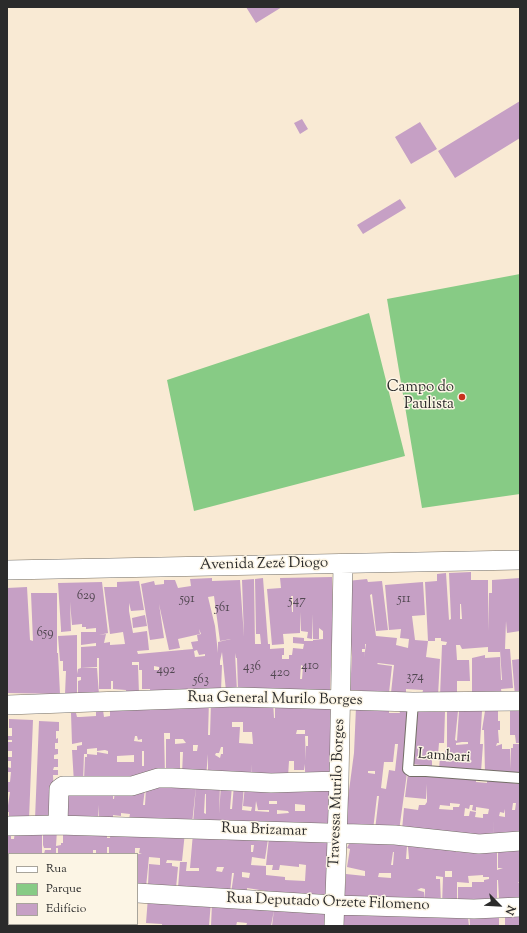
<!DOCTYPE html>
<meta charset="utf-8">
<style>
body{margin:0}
#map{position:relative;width:527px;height:933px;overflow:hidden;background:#f9ead4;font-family:"Sorts Mill Goudy",serif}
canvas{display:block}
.frame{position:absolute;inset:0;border:8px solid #2b2b2b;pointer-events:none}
.legend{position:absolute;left:8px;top:853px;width:130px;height:72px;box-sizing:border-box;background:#fcf5e5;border:1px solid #a8a49b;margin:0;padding:5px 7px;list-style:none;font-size:12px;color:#2b2b2b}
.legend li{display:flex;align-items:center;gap:8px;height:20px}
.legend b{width:20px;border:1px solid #a8a49b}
.north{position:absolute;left:479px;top:885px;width:40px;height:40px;-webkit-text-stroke:3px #fcf5e5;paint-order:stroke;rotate:114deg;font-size:11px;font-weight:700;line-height:16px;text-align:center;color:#2b2b2b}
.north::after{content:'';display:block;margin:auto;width:14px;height:18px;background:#2b2b2b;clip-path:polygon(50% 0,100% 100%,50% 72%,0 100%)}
</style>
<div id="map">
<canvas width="527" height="933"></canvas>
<div class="frame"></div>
<ul class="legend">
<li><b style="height:5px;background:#fff"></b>Rua</li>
<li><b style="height:11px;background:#87cb85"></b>Parque</li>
<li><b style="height:11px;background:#c6a0c5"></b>Edifício</li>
</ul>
<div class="north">N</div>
</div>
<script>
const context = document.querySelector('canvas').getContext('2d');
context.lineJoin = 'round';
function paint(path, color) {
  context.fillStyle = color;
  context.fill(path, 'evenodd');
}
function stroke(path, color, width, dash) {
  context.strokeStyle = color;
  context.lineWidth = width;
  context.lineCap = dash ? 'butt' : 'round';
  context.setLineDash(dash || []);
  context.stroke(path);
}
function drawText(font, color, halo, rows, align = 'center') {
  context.font = font + ' "Sorts Mill Goudy",serif';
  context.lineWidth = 3;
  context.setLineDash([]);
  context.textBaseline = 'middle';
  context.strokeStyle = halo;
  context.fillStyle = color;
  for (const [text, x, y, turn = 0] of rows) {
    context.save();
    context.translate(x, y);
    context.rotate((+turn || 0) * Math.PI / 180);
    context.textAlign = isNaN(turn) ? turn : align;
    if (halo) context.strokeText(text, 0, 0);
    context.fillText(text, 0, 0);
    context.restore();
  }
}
const green = new Path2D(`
 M520,274V494L422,508L387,299Z
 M369,313L405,456L194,511L167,380Z`);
const building = new Path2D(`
 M246,7H282L256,23Z
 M520,101V138L455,178L438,151Z
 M302,119L308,129L300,134L294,123Z
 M420,122L437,149L411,164L395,137Z
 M400,199L406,208L363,234L357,225Z
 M471,572V580H488V631L489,593H492V580L520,578V631L507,633L506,621L505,649H510L513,688L501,689L502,696H472V658L485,655V658L500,657L501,680H502L500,650V652H488V647L462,649L460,645H456L457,660H469L470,681H457V696H440L442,645H446L447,642L441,641V638H435V641H428L426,657L440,659L438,696L422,695L423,690L406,689V694L391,693L394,665L378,663L377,664L392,666L389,693L350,690L352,657L347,581L367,579L368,582L382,581L388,630L376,631L372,594L370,595L376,636L397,638L396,645L408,648L409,639L400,638L401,629L389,630L385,585L423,582L425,615L412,616L415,640L428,641L425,582L437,581V574L446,573L449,620L451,619L449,573ZM460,604H461L462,619H460ZM365,644H366L364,658L365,652H362V649H365Z
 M332,577L334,640H332L330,692L238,690L237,658H236L235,653L237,691H226L222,652L220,661V665H222L221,691L150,693V689H142V670H139V662H132V665H138L139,694L126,693V690L113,689V681H111V689H99V658H97V667L81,668V647L96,646V643L81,645V632H96V628L86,629V627H82V624L72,625L70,602L71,631L61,632V629L58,583L102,582L108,633L99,635L106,634L104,643L110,642V645L125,644L123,632L110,634L104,587H117V582L139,581L144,610L131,611L129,603V611L133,633L147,631L149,650L137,651L138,654L193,649L191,642L198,641L197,635L201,634L199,629L200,634L178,639L180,648L169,650L159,604L164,638L150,640L141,584L154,581L155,585L164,584V580H175L178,588L191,586L190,579L212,578V581L240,580L244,637L242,580L254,579L255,644H261L260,634H256L255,579L263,578L268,644H270V649L284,648V655H282V659H289V655H292L293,648L303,649L304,644L293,643V637L304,638V641H313V640L323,639V631L319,628V639H313V614L312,639L307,638L308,632L301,631L300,612V633L283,634L284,644L272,645L267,589L281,588L280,578ZM214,596L220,641L231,639L218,642V653L215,626L208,597ZM291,596H293V612H292ZM197,650L199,655L205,654V656L195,657L194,651ZM301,665L303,666L302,679H300ZM154,666L159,667V670H154Z
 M27,587L30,640L33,641L31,593H57V653H58L60,694L8,693L7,588Z
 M145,615L147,626L133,628L132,618Z
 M77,635V674L78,669L81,668H97L99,695L78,696V681L81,680V677H77V694H65L66,671H63V661H60L58,636Z
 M520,659V695L515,696L512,660Z
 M209,701L208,735H210L211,702L273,701L274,718H275V705L333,707L334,772L305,778V764L304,770H294V761H289L288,777L251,774L252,764L250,779L208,777V754L206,777L182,774L183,752H180V774L166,773V739H170V733H164L165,775L84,780L85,757H87V754L97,755V752L108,754V751L105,750L97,751V748L87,749V754H84L83,782L74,783L72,750H77V746L82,745V742L72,744L71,713H76L77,717H80L96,716V711L103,710L104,717L110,716V710L124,708V710ZM232,722H243V732H252L253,744L239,743L240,727H232ZM297,730H305V734H296ZM135,736H137L138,740L142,739V742L134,741ZM305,736H308V746H306V761ZM175,739H183L186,743L175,744ZM193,745H198L197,751H193ZM221,747H223V754H221L220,758L215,755L216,753H219ZM142,751H144V766H142ZM134,755V762H117V756Z
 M356,707L389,710V713H400L399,710H412L407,773L399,831L375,830L379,796H377L373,830L344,828L354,753ZM395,744H398L395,771L389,770L386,789L381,788L384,762H393ZM368,771H375V774L368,773Z
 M414,710L445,712L444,743H439L438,755H432V766L410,764Z
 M447,710L458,711L455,740L457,741L459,711H482L480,744H483L481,772L455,771L454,767V771L439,769L440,757L446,758L445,750H447ZM462,742H468V744L456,745V743Z
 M485,711H498V721H500V730H498L499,743H497L496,746L502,744V749H510V769L511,748H513V744H520V773H485L484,730H482Z
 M510,711H520V743H516L515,735H510Z
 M9,719L33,720L29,819L9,818V812H7L10,792H7V782H10L11,772H7V767L11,768V761H7L8,757H12V751H8V742H12V740H8V736H12V728H9Z
 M39,721L59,722V731H56V739L58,738V743H55V749H58V754L54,755V759H58V767H54L53,770H58V775H53L55,815L35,819Z
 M408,773L476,778V782L487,783V780L520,784V834L493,839L494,818L493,837L402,830L404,808L418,810L419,805H425L427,802V784L426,799L405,797ZM450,803L460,804L459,807H453V810L439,809L440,805L450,806ZM513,803H516L515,810H512ZM470,805H473L472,810L476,811V807L489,809L488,814H483V818L475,817L476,812L470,811L469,816H464L465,808L469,809ZM505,809V817L499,816L500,812L504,813Z
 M156,783L220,785L219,814L221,785L232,786L230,809H232L234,784L244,785L242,810L251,811L252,807L243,806L245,785H336L331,829L193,824L196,786L192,824L129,819L130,814L121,813V816L113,815V819H99L98,805V819L86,818V804V819L62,818L61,789L113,791V799H114L115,791L145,788L143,805H145L146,788L155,789ZM205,794H206V814L204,813ZM256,801L258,810H269V812L255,811ZM269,801H277V804H269ZM295,804L305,805V811H295ZM277,810L288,811L289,813L277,814Z
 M107,828V838H110L111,829L185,832L182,861L167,860L166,863H172V866L178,867L176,888L148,885L149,864L160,865V858L149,857L146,887L137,885V854H142L139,853L140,848H135V854L109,853V847H107V854H96V850H93V854H58V848H56V854H44L45,850H51V848H44L43,845V830H57L56,846L61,845V843H63V831Z
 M15,831L42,834V854H26L27,848L26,854H9V877H7V832H11V839H14Z
 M193,833L268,839L265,859L252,857L251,865L266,866V875L285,877V880L305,881L306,865L299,864V867L280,865L279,870H272L273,865H266L269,837L333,839L332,897L266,895V891L247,888V895L231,893L234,873H232L230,893L178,888L180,862H187L186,871H199V868H190ZM251,845H254L253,852H251ZM217,867H224L222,872L216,871ZM242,872L250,873L249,878L242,877Z
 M351,840L419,842L420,848L455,847L456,852L497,850V870L503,868H498V849H520V881L518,883H520V904L458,906V887H472V882H484V880L489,879V877H483V875L468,876L469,883L457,882V906L442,905L443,877L436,876V879H440L441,904L344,902L346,874L365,876V871L347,867L350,849L347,848ZM407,846L408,847L409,859H406ZM393,852H394L393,865H391ZM445,871H452V877H445ZM379,873H391V878L378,877ZM497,880H498L499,898H497ZM421,888L425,889V899L424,892L417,890Z
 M7,891H9V924H30V926H7Z
 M148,897L211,901L209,926L184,925V926H162V924L146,923Z
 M212,903L330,914L329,926H272L274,910L271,926H246L247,923L237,922L236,926H211Z
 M343,909L386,911L468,910V913H466V917H468L469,926H343Z
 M505,909L520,913V926H505Z
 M469,910H499V926H470Z
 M32,924H63V926H32Z
 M76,924H89V926H76Z
 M121,924H135V926H121Z`);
const service = new Path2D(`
 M413,702L408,769L411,771H426L520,778`);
const minor = new Path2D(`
 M7,570L520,560
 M7,705L237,697L413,702L520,701
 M58,825L59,789L63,786H132L158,778H172L271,783L339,781
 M7,826L58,825L395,835L479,844L520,841
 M7,886H9
 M137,893L334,905L474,909L520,907
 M334,926L339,781L343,564`);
const markers = [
 [462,397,4,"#c8321e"]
];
const numberNames = [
 ["629",86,597],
 ["591",187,600],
 ["511",404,600],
 ["547",297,602],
 ["561",222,609],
 ["659",45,634],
 ["410",310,667],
 ["436",252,668],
 ["492",166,671],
 ["420",280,674],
 ["374",415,678],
 ["563",201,681]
];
const poiNames = [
 ["Campo do",454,388],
 ["Paulista",454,405]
];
const streetNames = [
 ["Avenida Zezé Diogo",264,565,-1],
 ["Rua General Murilo Borges",275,700,1],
 ["Lambari",444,757,4],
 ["Travessa Murilo Borges",338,793,-88],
 ["Rua Brizamar",264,831,2],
 ["Rua Deputado Orzete Filomeno",328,903,2]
];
paint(green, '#87cb85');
paint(building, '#c6a0c5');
stroke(service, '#736e66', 12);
stroke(minor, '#736e66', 20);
stroke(service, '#fff', 10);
stroke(minor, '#fff', 19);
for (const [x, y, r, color] of markers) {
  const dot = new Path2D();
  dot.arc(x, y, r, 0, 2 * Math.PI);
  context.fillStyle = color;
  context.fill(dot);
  stroke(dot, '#fcf5e5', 1.5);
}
drawText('13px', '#524852', null, numberNames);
drawText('15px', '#2b2b2b', '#fcf5e5', poiNames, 'right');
drawText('15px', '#2b2b2b', '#fcf5e5', streetNames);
</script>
